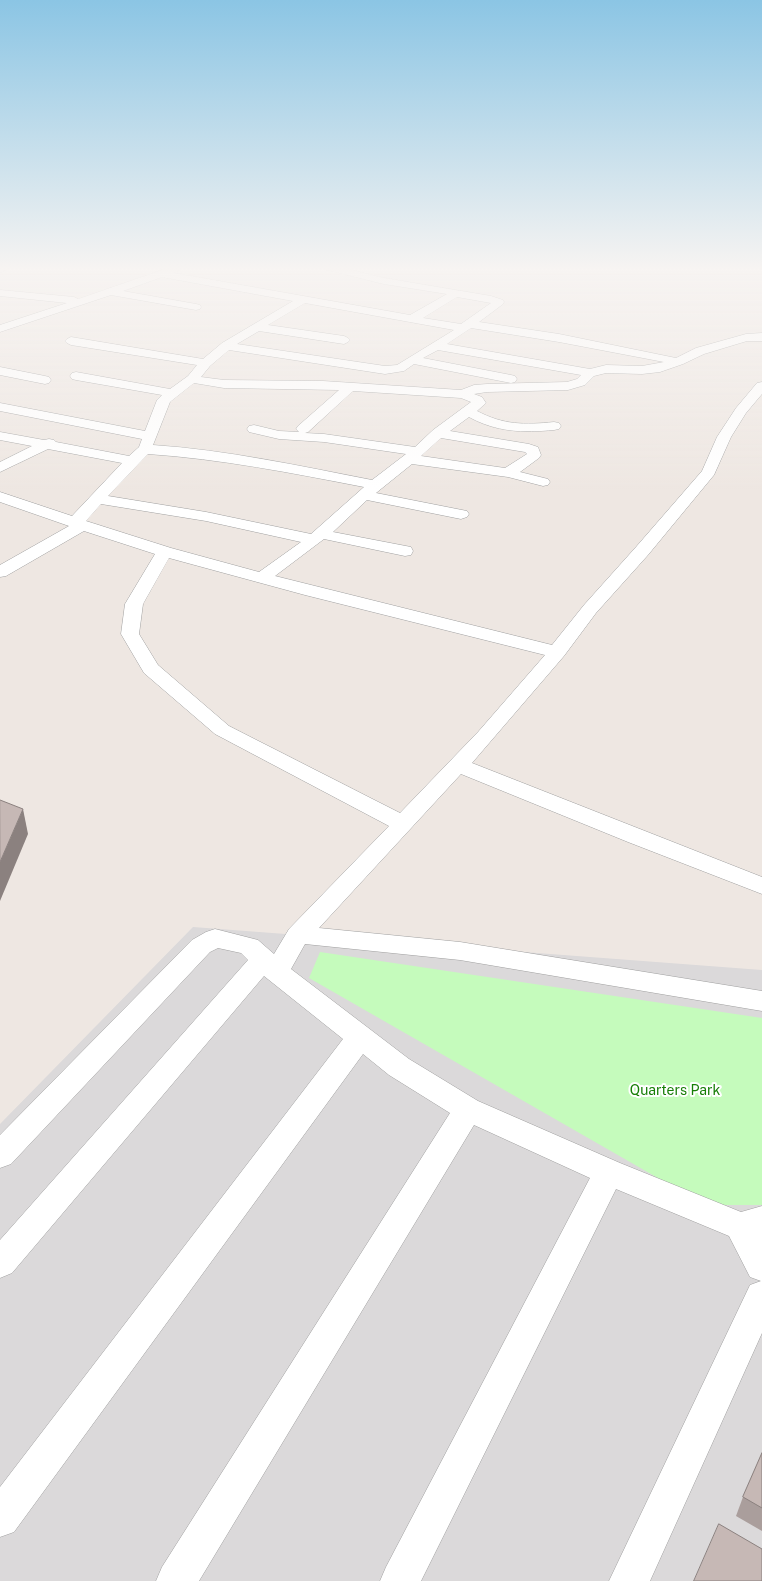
<!DOCTYPE html>
<style>
body{margin:0}
canvas{display:block;background:#eee7e2}
</style>
<canvas width="762" height="1581"></canvas>
<script>
const context = document.querySelector('canvas').getContext('2d');
context.lineJoin = 'round';
function paint(path, color) {
  context.fillStyle = color;
  context.fill(path, 'evenodd');
}
function stroke(path, color, width, dash) {
  context.strokeStyle = color;
  context.lineWidth = width;
  context.lineCap = dash ? 'butt' : 'round';
  context.setLineDash(dash || []);
  context.stroke(path);
}
function drawText(font, color, halo, rows, align = 'center') {
  context.font = font + ' "Public Sans",sans-serif';
  context.lineWidth = 4;
  context.setLineDash([]);
  context.textBaseline = 'middle';
  context.strokeStyle = halo;
  context.fillStyle = color;
  for (const [text, x, y, turn = 0] of rows) {
    context.save();
    context.translate(x, y);
    context.rotate((+turn || 0) * Math.PI / 180);
    context.textAlign = isNaN(turn) ? turn : align;
    if (halo) context.strokeText(text, 0, 0);
    context.fillText(text, 0, 0);
    context.restore();
  }
}
const residential = new Path2D(`
 M193,927L762,970V1581H0V1124Z`);
const park = new Path2D(`
 M320,952L762,1018V1205H705L309,978Z`);
const minor = new Path2D(`
 M0,267H11L0,273Z
 M171,267H180L181,269L174,273L410,315L447,294L384,284L323,269L322,267H340L384,278L491,296L503,300L504,302L503,304L479,322L559,334L676,358L696,348L746,334L762,333V341H747L704,354L683,364L660,372L642,374L606,373L594,376L585,385L568,390L487,392L474,394L482,397L486,403L477,411C504,425 524,425 554,422L559,423L561,426L559,429L554,430C523,433 496,432 469,417L450,431L529,444L538,447L541,455L539,458L520,472L548,479L550,482L548,485L543,486L508,477L412,464L376,493L467,511L469,514L467,517L461,519L367,500L333,532L411,547L413,551L411,555L405,556L324,539L275,576L552,645L584,605L636,547L702,471L717,437L736,408L757,383L762,382V394L746,413L731,437L714,475L648,555L596,613L564,656L472,763L762,877V894L628,842L461,774L319,928L460,942L762,991V1011L460,960L305,944L291,969L409,1059L478,1101L620,1163L741,1212L762,1206V1333L650,1581H609L750,1285L761,1281L750,1277L729,1236L616,1189L421,1581H380L386,1567L590,1178L474,1125L199,1581H156L162,1567L450,1113L389,1075L363,1054L14,1532L0,1537V1487L343,1039L264,976L12,1273L0,1278V1240L248,960L241,953L218,948L210,952L11,1164L0,1168V1135L192,940L206,932L215,929L258,940L274,954L289,929L389,826L215,734L144,673L121,634L125,604L155,554L84,531L6,576L0,577V565L69,526L0,502V492L72,516L122,463L48,449L0,472V462L32,446L0,440V432L44,440L49,439L54,440L56,442L129,456L139,447L142,439L0,411V403L145,431L157,400L162,395L76,380L72,379L70,376L72,373L76,372L170,389L188,376L197,365L71,345L67,343L65,341L67,339L71,337L203,359L222,343L293,301L162,277L123,291L196,304L200,305L201,307L200,309L196,310L111,295L0,332V325L67,303L0,296V290L74,297L78,299ZM457,297L491,303L461,324L423,318ZM305,303L454,330L397,365L385,366L237,344L259,331L344,344L348,342L350,340L348,338L344,336L268,325ZM471,328L559,342L664,362L642,366L606,365L590,369L447,344ZM229,350L385,374L404,371L414,364L511,383L515,382L517,379L515,376L511,375L423,358L438,350L581,375L577,379L567,382L487,384L474,385L461,390L323,381L224,380L201,377L210,366ZM194,383L224,388L339,390L298,426L296,429L299,432L279,431L254,425L249,426L247,429L249,432L279,439L324,442L406,454L372,480C300,466 227,450 153,445L170,402ZM353,391L461,398L471,402L433,430L415,447L324,434L305,433L308,432ZM441,438L525,452L527,454L505,468L421,456ZM148,454C221,459 292,473 364,487L311,534L206,512L108,496ZM101,504L206,521L301,542L259,572L171,548L86,521ZM169,558L305,595L545,655L478,732L400,813L229,726L158,665L139,634L143,604Z
 M0,367L45,376L49,377L51,380L49,383L45,384L0,375Z`);
const wall = new Path2D(`
 M762,1453V1531L736,1516L743,1497Z`);
const shadedWall = new Path2D(`
 M23,809L28,834L0,901V862Z`);
const building = new Path2D(`
 M0,800L23,809L0,862Z
 M762,1453V1508L743,1497Z
 M719,1524L762,1549V1581H694Z`);
const nearParknames = [
 ["Quarters Park",675,1091]
];
paint(residential, '#dbd9da');
paint(park, '#c5fbbc');
stroke(minor, '#a0a0a0', 1);
paint(minor, '#fff');
paint(wall, '#aa9e9c');
paint(shadedWall, '#8b817f');
paint(building, '#c6b8b5');
stroke(building, '#8b817f', 1);
const sky = context.createLinearGradient(0, 0, 0, 489);
sky.addColorStop(0, '#8bc5e4');
sky.addColorStop(0.55, '#f7f4f2');
sky.addColorStop(1, '#f7f4f200');
context.fillStyle = sky;
context.fillRect(0, 0, 762, 489);
drawText('14px', '#177e07', '#fff', nearParknames);
</script>
